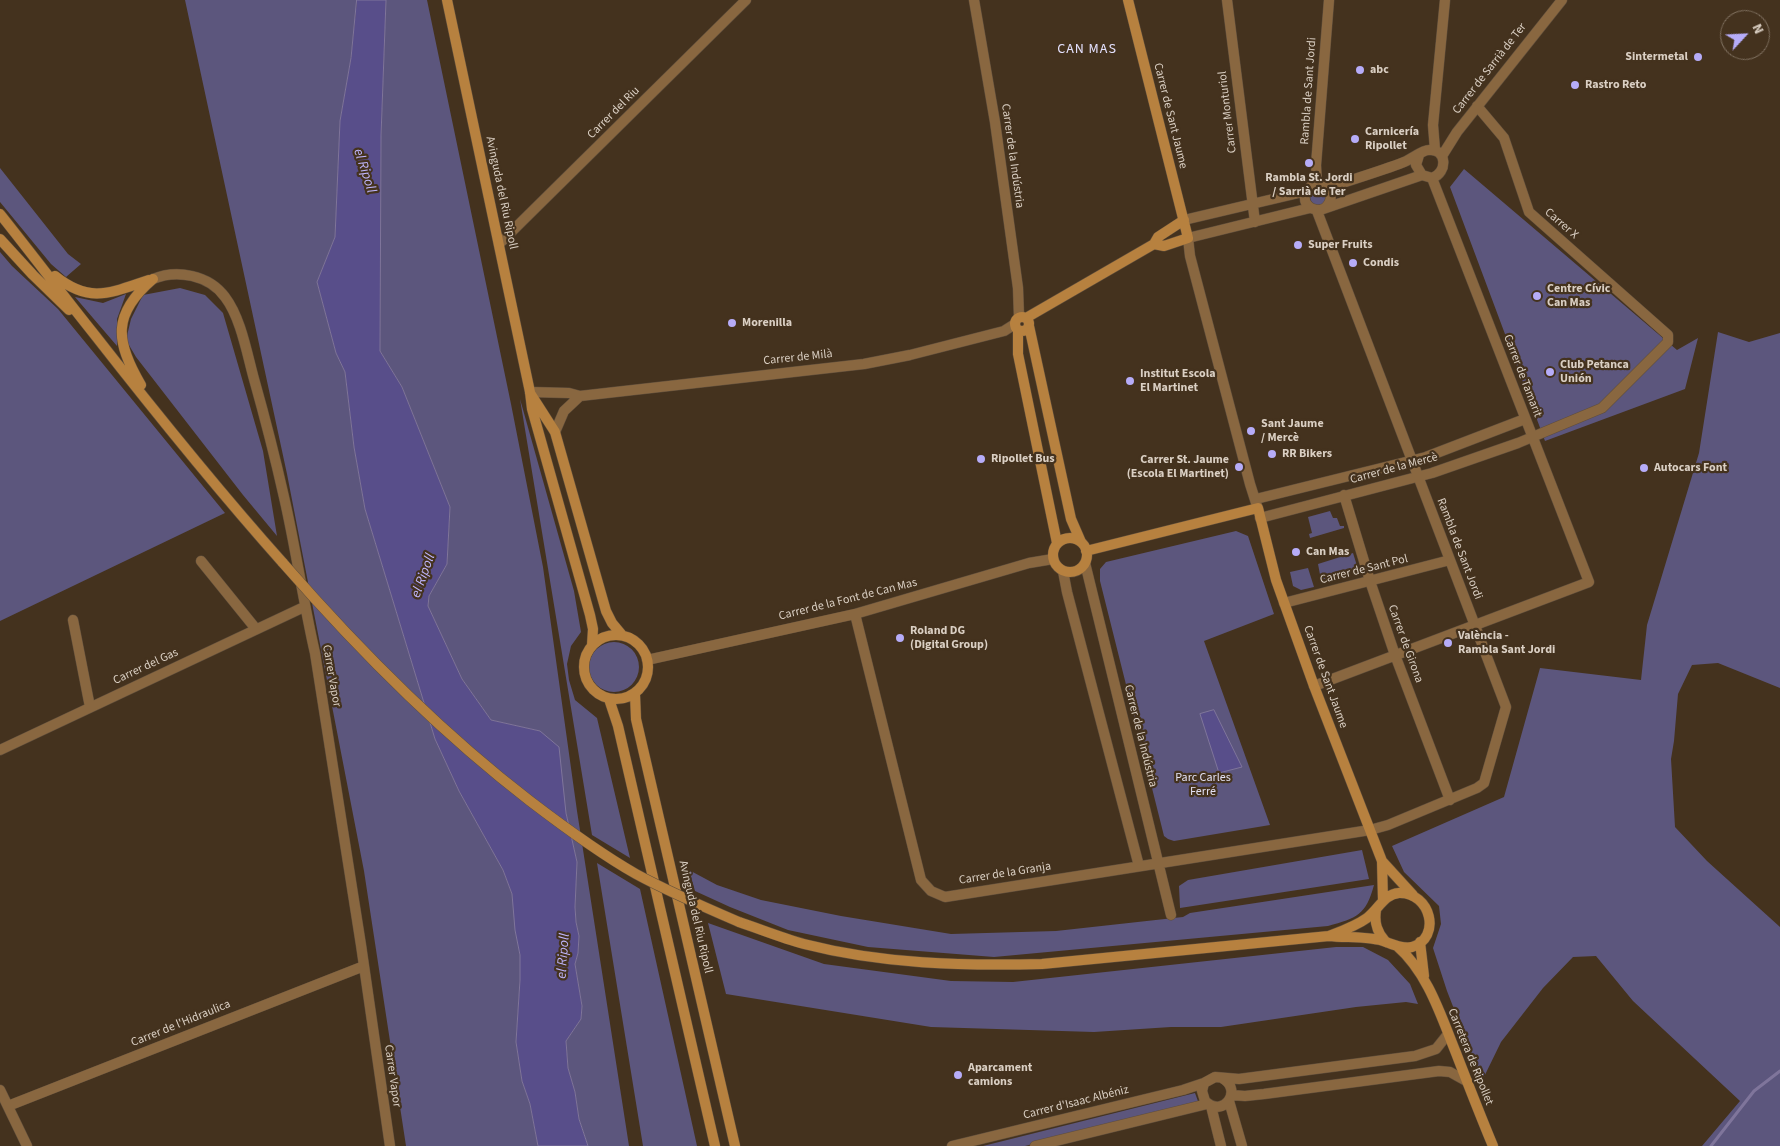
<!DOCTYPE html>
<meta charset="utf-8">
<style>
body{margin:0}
#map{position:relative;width:1780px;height:1146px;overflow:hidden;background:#44321e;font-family:"Source Sans 3",sans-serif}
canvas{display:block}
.north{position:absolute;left:1720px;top:10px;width:50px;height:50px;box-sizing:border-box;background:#44321e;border:1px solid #807160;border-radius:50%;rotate:65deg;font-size:14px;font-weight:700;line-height:20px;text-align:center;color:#dacfc3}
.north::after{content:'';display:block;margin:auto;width:18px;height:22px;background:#b6acf8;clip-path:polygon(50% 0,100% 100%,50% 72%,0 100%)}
</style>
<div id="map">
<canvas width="1780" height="1146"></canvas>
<div class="north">N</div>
</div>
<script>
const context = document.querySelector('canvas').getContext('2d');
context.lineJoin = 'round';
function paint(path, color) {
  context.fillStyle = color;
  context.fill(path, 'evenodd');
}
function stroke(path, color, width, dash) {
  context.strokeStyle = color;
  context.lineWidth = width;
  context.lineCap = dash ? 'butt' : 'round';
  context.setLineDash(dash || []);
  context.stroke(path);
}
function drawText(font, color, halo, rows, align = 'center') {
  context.font = font + ' "Source Sans 3",sans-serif';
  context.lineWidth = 4.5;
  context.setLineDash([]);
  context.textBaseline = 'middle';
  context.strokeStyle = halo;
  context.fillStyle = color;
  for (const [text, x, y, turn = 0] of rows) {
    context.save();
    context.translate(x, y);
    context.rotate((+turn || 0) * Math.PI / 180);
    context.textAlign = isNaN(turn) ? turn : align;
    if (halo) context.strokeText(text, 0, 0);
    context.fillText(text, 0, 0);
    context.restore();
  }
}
const green = new Path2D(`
 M185,0H357L351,58L340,121L335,237L317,282L336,353L345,372L354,447L365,509L435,739L459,791L503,870L512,894L520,955V980L516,1042L522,1081L530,1104L538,1146H406L364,871L287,474Z
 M386,0H427L511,404L543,567L577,811L629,1146H588L579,1119L575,1092L568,1068L566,1041L581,1019L582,1006L575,964L578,953L579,936L576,922L575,907L577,862L566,813L540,731L491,720L462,679L428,606L429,596L447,564L450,507L402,387L380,351L381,136Z
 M0,168L68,254L81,264L66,277L51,264L0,202Z
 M1464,169L1677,350L1698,338L1685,389L1545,441L1450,187Z
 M1310 197a8 8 0 1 1 16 0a8 8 0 1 1-16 0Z
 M0,252L12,266L58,309L225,513L0,621Z
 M180,288L205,295L223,313L263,451L277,536L243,495L136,357L126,340L131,319L143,295Z
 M126,294L117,319V346L75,297L103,303Z
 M1718,332L1749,342L1780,333V688L1718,663L1692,665L1678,694L1674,741L1671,759L1675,827L1707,861L1780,927V1146H1702L1740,1101L1633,1001L1596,956L1573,957L1543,988L1501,1042L1482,1081L1447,991L1433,948L1441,924L1439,906L1404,872L1392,846L1504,797L1540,668L1641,680L1647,625L1699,453Z
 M520,399L574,591L581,632L571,646L567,664L569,680L575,700L597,718L630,858L592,835Z
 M1330,511L1333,518H1337L1340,526H1344V528L1310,538L1309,534L1312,533L1308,517Z
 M1236,531L1248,536L1274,614L1204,641L1270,825L1174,841L1168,839L1164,836L1100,581V569L1106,562Z
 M1353,553L1358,569L1321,580L1318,564Z
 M1308,568L1314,587L1301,590L1293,586L1290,572Z
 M589 667a25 25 0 1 1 50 0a25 25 0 1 1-50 0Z
 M1362,850L1369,879L1180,908L1179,886L1188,880Z
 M597,863L640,889L697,1146H643Z
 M689,870L717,885L761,900L841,916L951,934L1056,931L1183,917L1190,913L1374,885C1366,915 1357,918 1328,926L994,957L868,947L788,930L730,907L695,891Z
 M708,923L824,964L951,981L1013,982L1336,947H1363L1388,960L1410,984L1418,1004L1406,1002L1356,1007L1221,1027H1171L1094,1032L931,1027L726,994Z
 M1195,1093L1199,1104L1025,1146H983Z`);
const water = new Path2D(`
 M357,0H386L381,136L380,351L402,387L450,507L447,564L429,596L428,606L462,679L491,720L540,731L559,747L566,813L577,862L575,907L576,922L579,936L578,953L575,964L582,1006L581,1019L566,1041L568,1068L575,1092L579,1119L588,1146H538L530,1104L522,1081L516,1042L520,980V955L515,930L512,894L503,870L459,791L435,739L365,509L354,447L345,372L336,353L317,282L335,237L340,121L351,58Z
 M1214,710L1242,767L1219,773L1200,714Z`);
const stream = new Path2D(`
 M1711,1146L1754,1091L1780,1071`);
const street = new Path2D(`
 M974,0L995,122L1018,288L1019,317
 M1227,0L1255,222
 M1435,150L1433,125L1445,0
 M1442,156L1457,132L1562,0
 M1317,185L1316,165L1329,0
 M1325,187L1333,186C1357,178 1381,171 1404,162C1412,159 1422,150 1429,150C1447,148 1448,173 1432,178L1422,175L1416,165L1419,155
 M1325,208C1342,193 1316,175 1307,191C1305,194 1304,199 1306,203C1309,208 1314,210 1320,210L1422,175
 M1184,220L1307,191
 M1188,238L1190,256L1250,484L1257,506
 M1188,238L1310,208
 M499,244L746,0
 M153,279C177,269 209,275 225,297C241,318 247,354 254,379C265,418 275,457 284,497C296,549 303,601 315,653L361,945L390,1146
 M530,392L569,393L580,396L864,364L910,355L1004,331L1015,324
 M555,432L564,411L580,396
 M1344,495L1370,581L1395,655L1450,800
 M1256,499L1426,457L1525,419
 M1260,518L1432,473L1518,443L1602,408L1668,342V335L1529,212L1504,138L1477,106
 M201,561L256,629
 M1085,563L1171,915
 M1063,571L1067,592L1139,866
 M1284,603L1450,560
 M855,614L921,880L931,891L945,897L1370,830L1388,825L1477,788L1484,783L1506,707L1317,211
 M73,620L90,707
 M647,660L855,614L1029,563L1053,559
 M1314,686L1589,582L1432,178
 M0,750L304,607
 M1204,1083L1202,1091L1205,1101C1223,1119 1244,1090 1222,1078
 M0,1090L27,1146
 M1231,1095L1245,1096L1264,1094L1439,1071L1450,1072L1468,1082
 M1229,1101L1242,1146
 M8,1106L364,966
 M1211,1106L1221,1146
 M952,1146L1183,1090L1204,1083L1215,1077L1239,1079L1415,1056L1436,1049L1448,1034
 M1035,1146L1207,1104`);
const secondary = new Path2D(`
 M447,0L530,392L532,409L590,615L593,629L592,645
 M1128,0L1188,238L1164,246L1154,244
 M0,214C32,254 62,294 94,334C155,412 217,489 283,563
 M0,239L33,275L69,310
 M55,276C90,304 110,293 149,280
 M1015 324a7 7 0 1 1 14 0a7 7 0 1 1-14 0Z
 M1026,318L1154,244L1158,237L1184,220
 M1029,326L1071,519L1081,542
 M1018,330V354L1057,543
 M141,385C115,341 112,314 153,279
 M530,393L555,432L606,611L612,623L622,635
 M1053 555a17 17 0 1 1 34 0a17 17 0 1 1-34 0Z
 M1086,551L1258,508L1276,580L1314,686L1382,861L1413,895
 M584 667a32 32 0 1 1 64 0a32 32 0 1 1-64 0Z
 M635,694L636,719L735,1146
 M609,699L618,726L715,1146
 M1382,861L1383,901
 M1376,910C1374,923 1377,932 1385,941
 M739,922C760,929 782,938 804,944C882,964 962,966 1042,964L1329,936C1346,938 1371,936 1386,942C1394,945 1403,949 1412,947C1442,938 1431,892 1399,893C1384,894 1378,910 1367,918C1356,926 1342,931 1329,936
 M1420,942L1424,976
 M1397,946C1428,973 1441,1016 1456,1053C1468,1084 1480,1115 1493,1146`);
const secondaryBridge = new Path2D(`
 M283,563C358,649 439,731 530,801C564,827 599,853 636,874C669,892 704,907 739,922`);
const markers = [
 [1698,57,5,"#b6acf8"],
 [1360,70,5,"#b6acf8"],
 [1575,85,5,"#b6acf8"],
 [1355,139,5,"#b6acf8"],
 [1309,163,5,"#b6acf8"],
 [1298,245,5,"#b6acf8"],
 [1353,263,5,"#b6acf8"],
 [1537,296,5,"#b6acf8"],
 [732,323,5,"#b6acf8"],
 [1550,372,5,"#b6acf8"],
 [1130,381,5,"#b6acf8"],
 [1251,431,5,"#b6acf8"],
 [1272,454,5,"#b6acf8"],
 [981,459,5,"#b6acf8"],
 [1239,467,5,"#b6acf8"],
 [1644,468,5,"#b6acf8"],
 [1296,552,5,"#b6acf8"],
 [900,638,5,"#b6acf8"],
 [1448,643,5,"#b6acf8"],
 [958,1075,5,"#b6acf8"]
];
const poiNames = [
 ["Sintermetal",1688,57,"right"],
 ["abc",1370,70],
 ["Rastro Reto",1585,85],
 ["Carnicería",1365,132],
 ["Ripollet",1365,146],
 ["Rambla St. Jordi",1309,178,"center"],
 ["/ Sarrià de Ter",1309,192,"center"],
 ["Super Fruits",1308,245],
 ["Condis",1363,263],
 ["Centre Cívic",1547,289],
 ["Can Mas",1547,303],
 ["Morenilla",742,323],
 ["Club Petanca",1560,365],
 ["Unión",1560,379],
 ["Institut Escola",1140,374],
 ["El Martinet",1140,388],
 ["Sant Jaume",1261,424],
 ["/ Mercè",1261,438],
 ["RR Bikers",1282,454],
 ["Ripollet Bus",991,459],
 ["Carrer St. Jaume",1229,460,"right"],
 ["(Escola El Martinet)",1229,474,"right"],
 ["Autocars Font",1654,468],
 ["Can Mas",1306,552],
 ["Roland DG",910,631],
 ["(Digital Group)",910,645],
 ["València -",1458,636],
 ["Rambla Sant Jordi",1458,650],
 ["Aparcament",968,1068],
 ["camions",968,1082]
];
const streetNames = [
 ["Carrer de Sarrià de Ter",1490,69,-52],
 ["Rambla de Sant Jordi",1309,91,-86],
 ["Carrer Monturiol",1228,112,-97],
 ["Carrer del Riu",614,113,-45],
 ["Carrer de Sant Jaume",1170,116,76],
 ["Carrer de la Indústria",1012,156,82],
 ["Avinguda del Riu Ripoll",501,193,78],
 ["Carrer X",1561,224,41],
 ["Carrer de Milà",798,358,-6],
 ["Carrer de Tamarit",1522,376,69],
 ["Carrer de la Mercè",1394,469,-15],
 ["Rambla de Sant Jordi",1459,549,69],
 ["Carrer de Sant Pol",1364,570,-14],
 ["Carrer de la Font de Can Mas",848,600,-14],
 ["Carrer de Girona",1405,644,70],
 ["Carrer del Gas",146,667,-25],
 ["Carrer Vapor",331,676,80],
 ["Carrer de Sant Jaume",1325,677,70],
 ["Carrer de la Indústria",1140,736,76],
 ["Carrer de la Granja",1005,874,-9],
 ["Avinguda del Riu Ripoll",695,917,77],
 ["Carrer de l'Hidraulica",181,1024,-22],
 ["Carretera de Ripollet",1470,1057,68],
 ["Carrer Vapor",392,1076,82],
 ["Carrer d'Isaac Albéniz",1076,1103,-14]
];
const parkNames = [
 ["Parc Carles",1203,778],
 ["Ferré",1203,792]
];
const neighbourhoodNames = [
 ["CAN MAS",1087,50]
];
const waterNames = [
 ["el Ripoll",364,171,72],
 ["el Ripoll",424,576,-70],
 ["el Ripoll",564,956,-86]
];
paint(green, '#5c567d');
paint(water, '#584e8a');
stroke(water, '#7f759b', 1);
stroke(stream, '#7f759b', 3);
stroke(street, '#5f4e3c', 11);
stroke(secondary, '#5f4e3c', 11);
stroke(street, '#896740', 10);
stroke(secondary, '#b7813f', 10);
stroke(secondaryBridge, '#5f4e3c', 11, []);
stroke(secondaryBridge, '#b7813f', 10);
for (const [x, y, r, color] of markers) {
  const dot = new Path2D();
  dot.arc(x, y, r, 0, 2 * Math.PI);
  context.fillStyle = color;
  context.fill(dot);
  stroke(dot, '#44321e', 2);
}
drawText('bold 12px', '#dacfc3', '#44321e', poiNames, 'left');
drawText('12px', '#dacfc3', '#44321e', streetNames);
drawText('12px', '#e2e0f3', '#44321e', parkNames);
context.letterSpacing = '1px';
drawText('14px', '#e4e1fe', '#44321e', neighbourhoodNames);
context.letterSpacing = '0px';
drawText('italic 14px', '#bfb6fd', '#44321e', waterNames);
</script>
